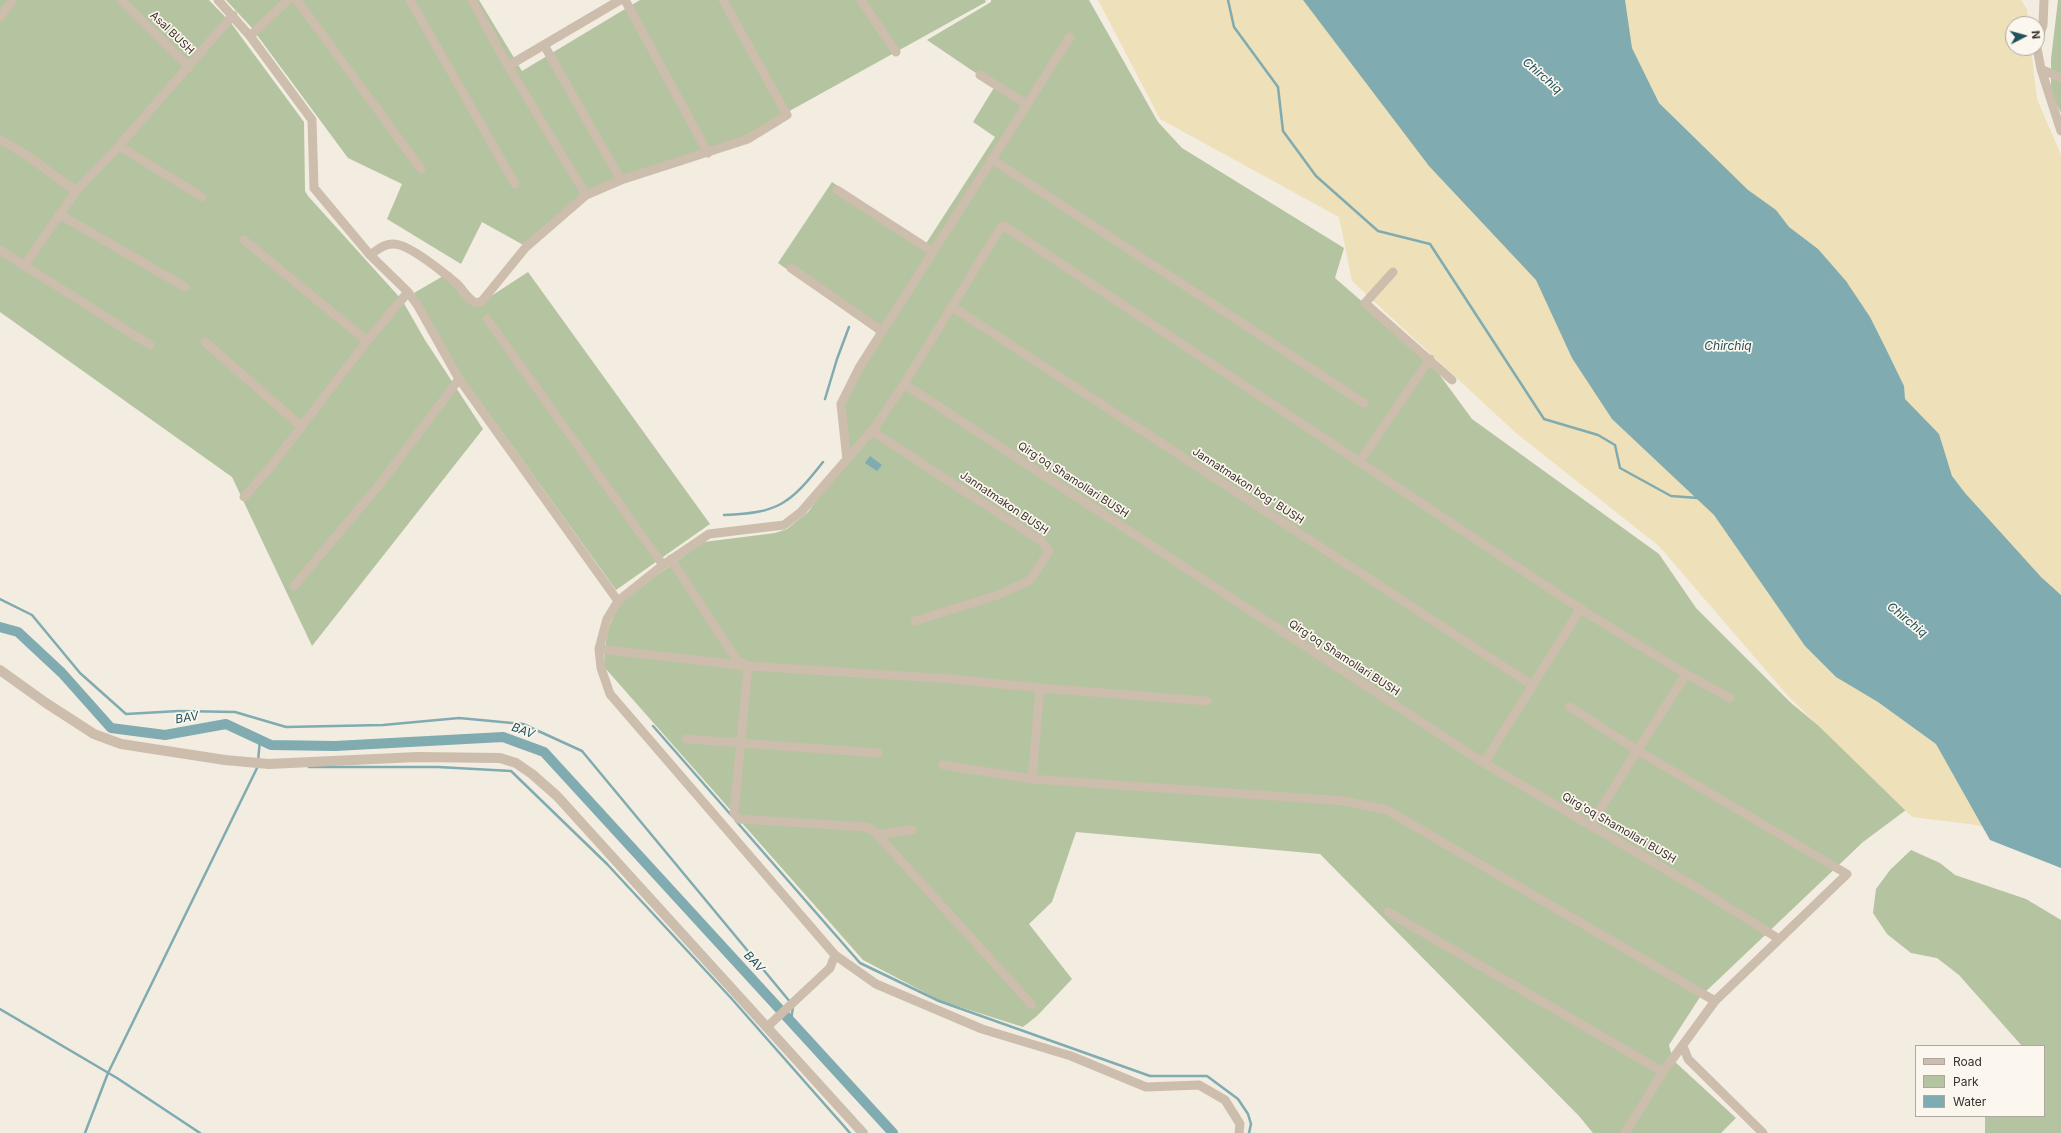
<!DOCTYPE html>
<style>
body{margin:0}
#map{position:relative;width:2061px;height:1133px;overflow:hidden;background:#f3ece1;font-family:Inter,sans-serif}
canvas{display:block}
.legend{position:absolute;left:1915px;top:1045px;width:130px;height:72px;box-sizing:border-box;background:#fbf6ee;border:1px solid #aea7a0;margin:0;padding:5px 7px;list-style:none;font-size:12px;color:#3a312b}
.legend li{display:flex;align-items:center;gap:8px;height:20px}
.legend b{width:20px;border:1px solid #aea7a0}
.north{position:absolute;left:2005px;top:16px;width:40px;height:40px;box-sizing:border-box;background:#fbf6ee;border:1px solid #aea7a0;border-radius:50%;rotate:84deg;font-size:11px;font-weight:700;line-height:16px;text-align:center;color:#3a312b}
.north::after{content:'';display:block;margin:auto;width:14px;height:18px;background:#20535c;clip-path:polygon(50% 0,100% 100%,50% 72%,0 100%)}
</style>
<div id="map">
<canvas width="2061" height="1133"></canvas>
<ul class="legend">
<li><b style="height:5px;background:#ccbdac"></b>Road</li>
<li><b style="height:11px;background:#b4c3a0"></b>Park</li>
<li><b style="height:11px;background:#7fabb1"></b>Water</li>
</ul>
<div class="north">N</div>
</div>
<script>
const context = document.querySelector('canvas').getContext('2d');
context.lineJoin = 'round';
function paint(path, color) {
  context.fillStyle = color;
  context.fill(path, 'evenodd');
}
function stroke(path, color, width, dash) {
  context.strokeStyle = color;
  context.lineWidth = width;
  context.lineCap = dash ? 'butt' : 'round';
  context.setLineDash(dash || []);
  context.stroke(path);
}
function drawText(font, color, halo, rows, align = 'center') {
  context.font = font + ' Inter,sans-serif';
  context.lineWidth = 3.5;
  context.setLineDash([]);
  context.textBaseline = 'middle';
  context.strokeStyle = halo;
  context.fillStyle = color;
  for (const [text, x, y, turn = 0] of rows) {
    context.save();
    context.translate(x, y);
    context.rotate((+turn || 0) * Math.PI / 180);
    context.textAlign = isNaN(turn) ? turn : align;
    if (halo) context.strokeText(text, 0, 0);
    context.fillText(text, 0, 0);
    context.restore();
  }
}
const green = new Path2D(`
 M0,0H209L231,23L304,122L305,191L308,196L402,300L425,340L483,429L312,646L232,477L0,312Z
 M226,0H479L522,71L640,0H985L986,2L712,154L590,193L527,247L482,222L461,264L387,219L402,184L348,158L251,27Z
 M991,0H1089L1158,122L1182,148L1344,248L1335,278L1428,359L1472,419L1659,554L1696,608L1791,703L1914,804L1863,842L1700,997L1669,1045L1673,1060L1736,1118L1721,1133H1593L1579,1116L1320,854L1076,832L1052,902L1029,924L1072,979L1037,1016L1023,1027L941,1001L863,960L605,668C603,642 609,616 627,596L704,542L775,533L787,529L808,512L847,459L843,405L878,334L778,263L832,182L925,245L995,137L973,122L995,86L927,40L991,2Z
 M2058,0H2061V113L2051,92V59Z
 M450,272L479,304L528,272L710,524L616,590L456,368L414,293Z
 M1911,850L1940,863L1955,875L2026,899L2061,920V1133H1985V1116H2044V1046H2022L1959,975L1937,958L1911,953L1887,934L1873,913L1876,889L1890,870Z`);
const sand = new Path2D(`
 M1098,0H2021L2027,9L2028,24H2013V48H2031L2037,99L2061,155V855L1977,825L1912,817L1788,696L1659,546L1516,433L1352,281L1339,217L1160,119Z`);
const water = new Path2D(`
 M1303,0H1625L1632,48L1659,103L1748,190L1776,210L1789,227L1818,249L1846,281L1870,317L1887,351L1904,386L1905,399L1939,434L1952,476L1965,493L2041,577L2061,595V868L1990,840L1936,744L1878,702L1836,677L1805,646L1714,515L1612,419L1572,358L1536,280L1429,166Z
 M870,456L882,465L877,471L865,463Z`);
const stream = new Path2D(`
 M1228,0L1234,27L1278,87L1283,131L1316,176L1378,231L1430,244L1544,419L1598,435L1615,445L1620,468L1671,496L1698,498
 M825,399L837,359L849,327
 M724,515C779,513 790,504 823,462
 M0,599L32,615L80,673L126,714L179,711L235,712L286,727L383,725L459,718L523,724L582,751L791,1003
 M653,726L731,815
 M258,761L260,740
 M309,767H438L511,771L607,864L731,998L850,1133
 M736,821L860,963L939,1001L1150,1076H1207L1238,1099L1248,1114L1251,1124L1249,1133
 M0,1009L117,1078L200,1133
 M791,1020L793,1007
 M85,1133L108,1073L258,766`);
const canal = new Path2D(`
 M0,627L18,632L62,673L111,728L165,735L226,724L271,745L335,746L503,737L544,752L893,1133`);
const minor = new Path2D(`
 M121,0L189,67
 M218,0L250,36L312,120L314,188L370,255L408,292L418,306L459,379L618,601
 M297,0L421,169
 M410,0L515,184
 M472,0L508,66L586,195
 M625,0L708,153
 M861,0L896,52
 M0,17L13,0
 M250,36L288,0
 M2037,43L2043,25L2044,0
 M544,45L621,180
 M2037,48L2041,69L2061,78
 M508,66L620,0
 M2041,69L2061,131
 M980,75L1026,104
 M0,139L29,157L76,191
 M119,146L202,197
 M991,159L1364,403
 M837,190L933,252
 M59,214L185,287
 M244,240L367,341
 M0,250L150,345
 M370,255C377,250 385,243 394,244C409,244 444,273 456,283C463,289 467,299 476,303L482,301L526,247L586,195L621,180L748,139L787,115L723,0
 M24,266L76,191L119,146L233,15
 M791,268L882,331
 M1393,272L1365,303L1452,380
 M951,306L1532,685
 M487,319L663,565
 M205,342L302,427
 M904,384L1484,763L1704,892L1779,939
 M872,431L1041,541L1049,551L1030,580L998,595L915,621
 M847,460L841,404L859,368L1070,37
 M1360,461L1430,359
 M244,497L268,470L367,341L408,292
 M671,559L732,653L738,661L748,666L734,813L739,819L866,827L873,830L1032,1005
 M294,586L380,484L459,379
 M599,649L748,666L952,679L1040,688L1207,701
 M1570,707L1637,750L1847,874L1715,1001L1663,1072L1625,1133
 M686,739L878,753
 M1484,763L1581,608
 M943,765L1032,779L1345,801L1387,810L1715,1001
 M1032,779L1040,688
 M1590,825L1686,674
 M878,834L912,830
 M1388,912L1663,1072
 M767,1027L830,968L835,955
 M1683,1046L1688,1059L1763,1133
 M1239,1133L1240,1124L1225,1100L1199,1085L1146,1087L1071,1056L982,1029L876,984L835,955L610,694L601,668L599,649L607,619L618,601L663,565L709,534L784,525L801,512L875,427L904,384L1001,227L1004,226L1590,615L1686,674L1730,698`);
const tertiary = new Path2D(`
 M0,670L46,703L94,734L121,744L225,760L269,764L417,757L500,758L516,763L532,774L557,796L863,1133`);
const streetNames = [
 ["Asal BUSH",172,33,44],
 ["Qirg'oq Shamollari BUSH",1073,480,33],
 ["Jannatmakon bog' BUSH",1248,486,33],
 ["Jannatmakon BUSH",1004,503,34],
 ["Qirg'oq Shamollari BUSH",1344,658,33],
 ["Qirg'oq Shamollari BUSH",1619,828,30]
];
const waterNames = [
 ["Chirchiq",1542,76,41],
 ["Chirchiq",1728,346],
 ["Chirchiq",1907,620,39],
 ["BAV",187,718,-10],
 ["BAV",523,731,20],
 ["BAV",754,962,47]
];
paint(green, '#b4c3a0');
paint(sand, '#eee0b8');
paint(water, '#7fabb1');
stroke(stream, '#7fabb1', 2.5);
stroke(canal, '#7fabb1', 10);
stroke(minor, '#ccbdac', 9);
stroke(tertiary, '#ccbdac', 10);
drawText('11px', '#3a312b', '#fbf6ee', streetNames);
drawText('italic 12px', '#20535c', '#fbf6ee', waterNames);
</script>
